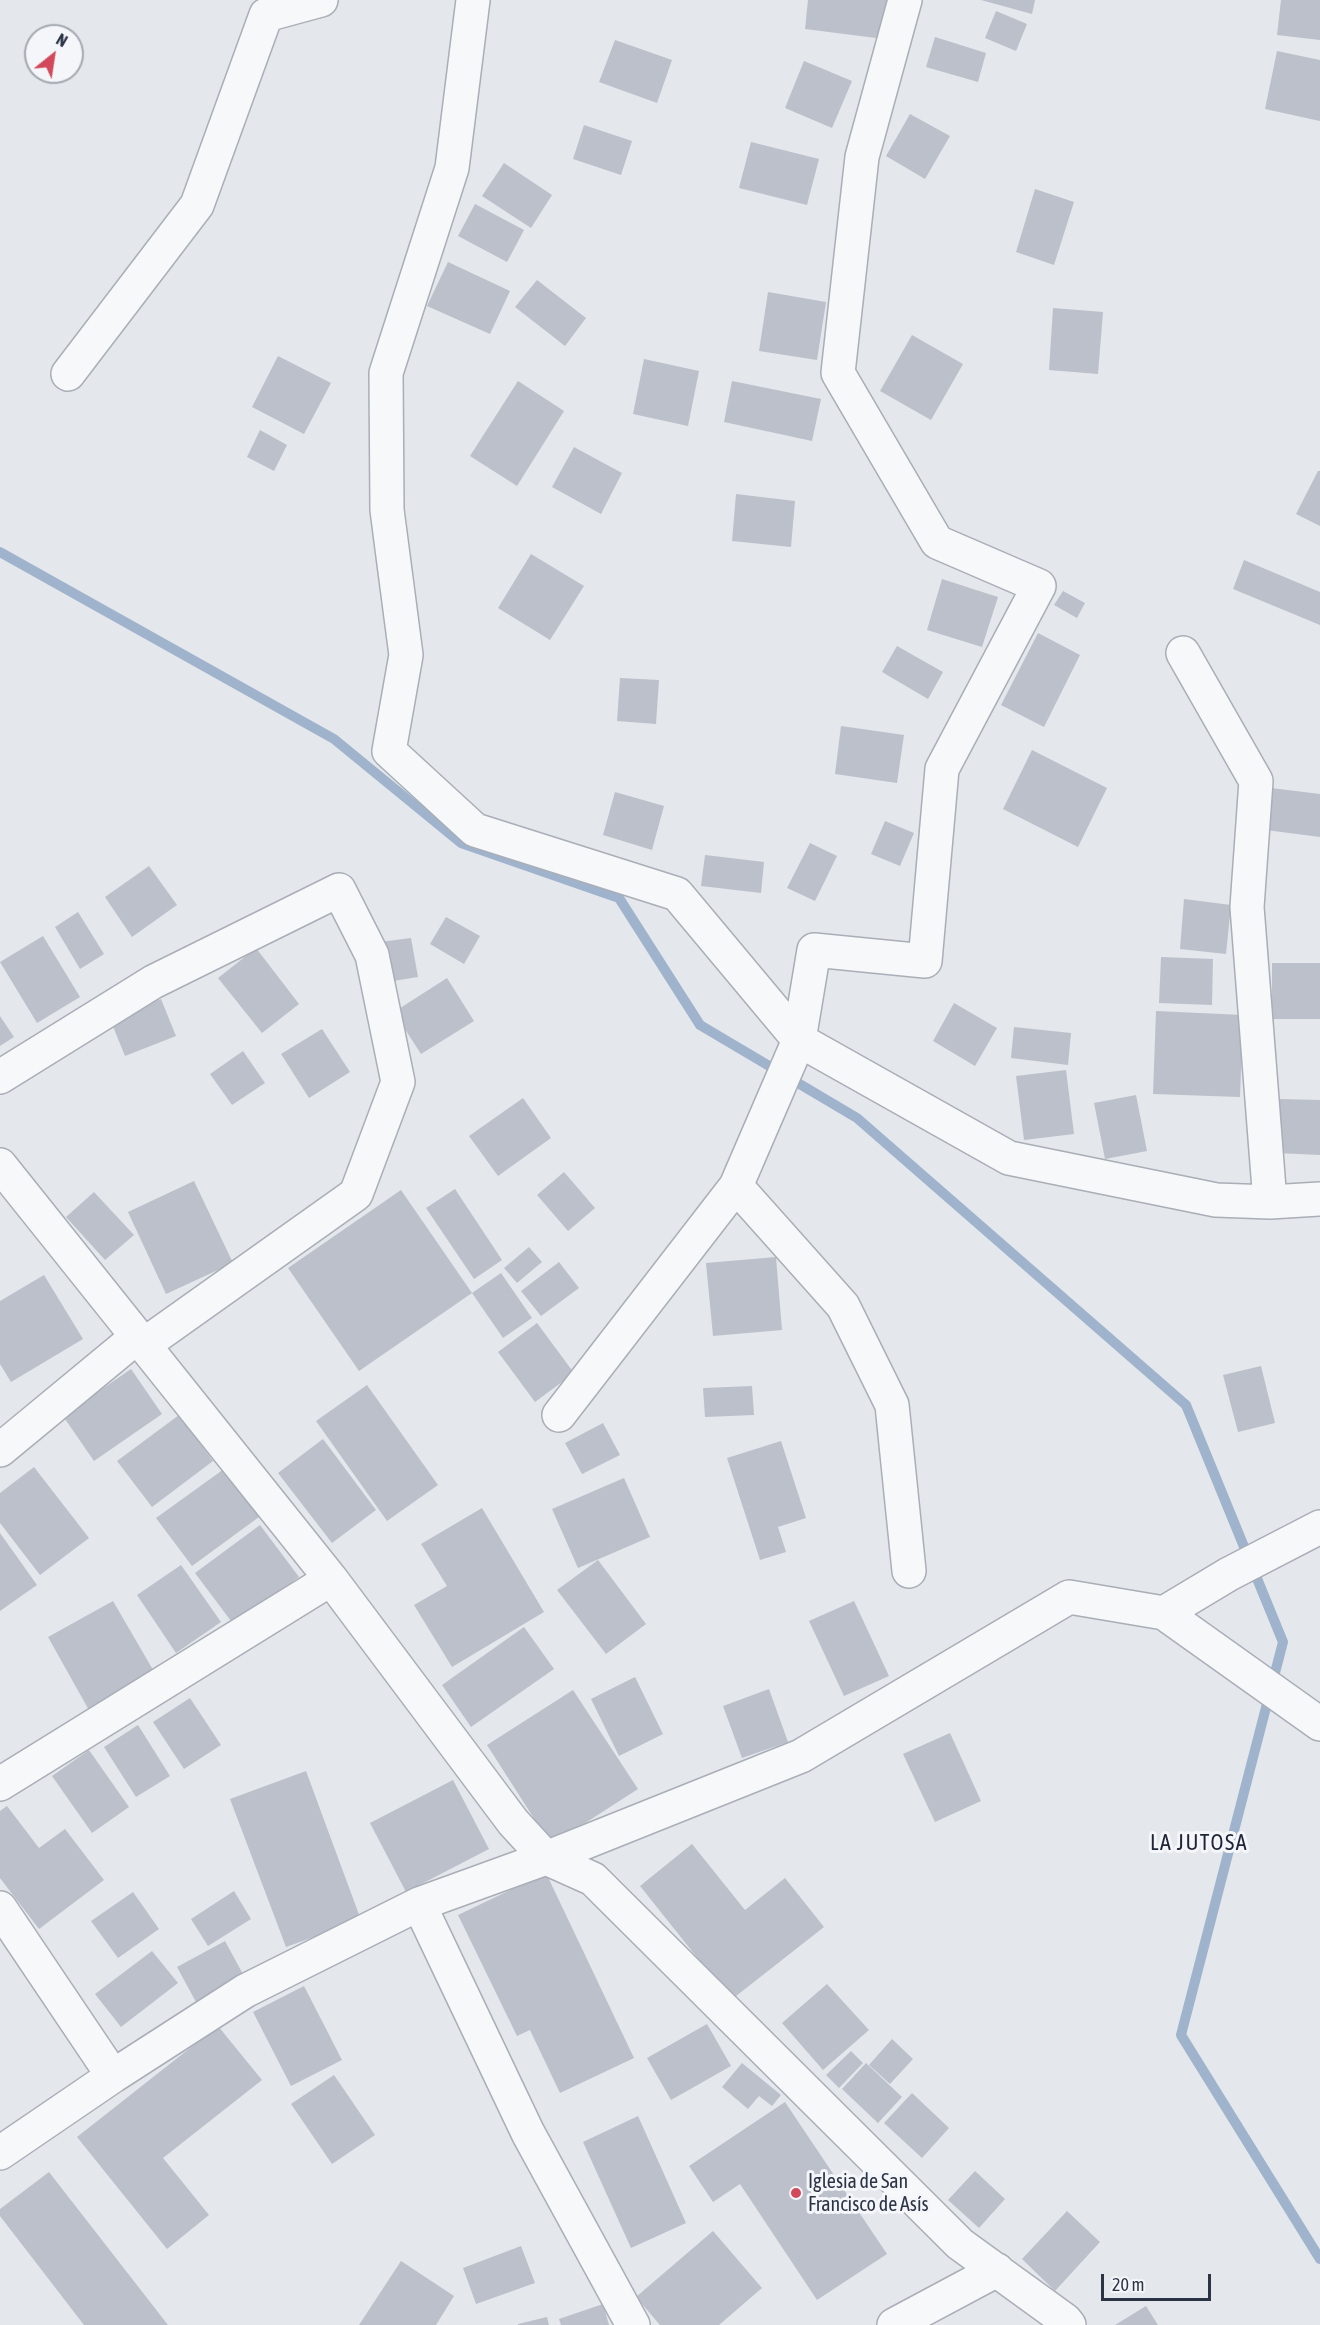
<!DOCTYPE html>
<meta charset="utf-8">
<style>
body{margin:0}
#map{position:relative;width:1320px;height:2325px;overflow:hidden;background:#e4e7ec;font-family:"Asap Condensed",sans-serif}
canvas{display:block}
.north{position:absolute;left:24px;top:24px;width:60px;height:60px;box-sizing:border-box;background:#f4f6f9;border:2px solid #a4a8b1;border-radius:50%;rotate:30deg;font-size:16px;font-weight:700;line-height:24px;text-align:center;color:#2b3445}
.north::after{content:'';display:block;margin:auto;width:21px;height:27px;background:#d1495b;clip-path:polygon(50% 0,100% 100%,50% 72%,0 100%)}
.scale{position:absolute;left:1101px;top:2274px;width:110px;height:27px;box-sizing:border-box;border:3px solid #2b3445;border-top:0;padding-left:8px;font-size:18px;line-height:21px;white-space:nowrap;color:#2b3445;-webkit-text-stroke:4px #f4f6f9;paint-order:stroke}
</style>
<div id="map">
<canvas width="1320" height="2325"></canvas>
<div class="north">N</div>
<div class="scale">20 m</div>
</div>
<script>
const context = document.querySelector('canvas').getContext('2d');
context.lineJoin = 'round';
function stroke(path, color, width, dash) {
  context.strokeStyle = color;
  context.lineWidth = width;
  context.lineCap = dash ? 'butt' : 'round';
  context.setLineDash(dash || []);
  context.stroke(path);
}
function paint(path, color) {
  context.fillStyle = color;
  context.fill(path, 'evenodd');
}
function drawText(font, color, halo, rows, align = 'center') {
  context.font = font + ' "Asap Condensed",sans-serif';
  context.lineWidth = 6;
  context.setLineDash([]);
  context.textBaseline = 'middle';
  context.strokeStyle = halo;
  context.fillStyle = color;
  for (const [text, x, y, turn = 0] of rows) {
    context.save();
    context.translate(x, y);
    context.rotate((+turn || 0) * Math.PI / 180);
    context.textAlign = isNaN(turn) ? turn : align;
    if (halo) context.strokeText(text, 0, 0);
    context.fillText(text, 0, 0);
    context.restore();
  }
}
const stream = new Path2D(`
 M0,552L334,739L461,843L619,898L700,1025L857,1118L1186,1405L1283,1642L1181,2035L1320,2259`);
const building = new Path2D(`
 M808,0H889L884,39L805,29Z
 M981,0H1035L1032,14Z
 M1281,0H1320V40L1277,35Z
 M996,11L1027,24L1016,51L985,38Z
 M935,37L986,53L978,82L926,67Z
 M615,40L672,60L657,103L599,82Z
 M1277,51L1320,60V121L1265,109Z
 M804,61L852,81L832,128L785,108Z
 M910,114L950,136L925,179L886,156Z
 M584,125L632,141L621,175L573,159Z
 M751,142L819,159L807,205L739,188Z
 M504,163L552,195L531,228L482,196Z
 M1035,189L1074,202L1054,265L1016,252Z
 M475,204L524,230L507,262L458,236Z
 M448,262L510,291L490,334L427,306Z
 M537,280L586,318L565,346L515,307Z
 M768,292L826,302L817,360L759,351Z
 M1053,308L1103,312L1098,374L1049,370Z
 M912,335L963,364L931,420L880,391Z
 M278,356L331,383L304,434L252,407Z
 M644,359L699,371L688,426L633,414Z
 M518,381L564,411L517,486L470,456Z
 M732,381L821,399L812,441L724,422Z
 M260,430L287,445L274,471L247,457Z
 M574,447L622,473L601,514L552,487Z
 M1318,471H1320V526L1296,514Z
 M736,494L795,501L791,547L732,541Z
 M531,554L584,586L550,640L498,608Z
 M1244,560L1320,592V625L1233,589Z
 M942,579L998,597L982,647L927,630Z
 M1063,591L1085,603L1077,618L1054,605Z
 M1038,633L1080,655L1044,727L1001,705Z
 M897,646L943,672L928,699L882,672Z
 M620,678L659,680L656,724L617,721Z
 M841,726L904,735L897,783L835,774Z
 M1032,750L1107,788L1078,847L1003,809Z
 M1271,788L1320,794V837L1266,830Z
 M615,792L664,806L652,850L603,835Z
 M885,821L914,833L900,866L871,854Z
 M810,843L837,856L815,901L787,888Z
 M705,855L764,862L761,893L701,886Z
 M149,866L177,905L132,937L105,897Z
 M1184,899L1231,905L1226,954L1180,949Z
 M78,912L104,954L80,969L55,927Z
 M446,917L480,936L464,964L430,944Z
 M43,936L80,997L37,1023L0,962Z
 M411,938L418,977L387,982L380,942Z
 M256,948L299,1004L262,1033L218,978Z
 M1161,957L1213,959L1212,1005L1159,1003Z
 M1272,963H1320V1019H1272Z
 M447,978L474,1021L421,1054L394,1012Z
 M161,999L176,1036L125,1056L110,1019Z
 M954,1003L997,1028L975,1066L933,1041Z
 M1156,1011L1243,1015L1240,1097L1153,1094Z
 M0,1016L14,1037L0,1046Z
 M1014,1027L1071,1033L1068,1065L1011,1058Z
 M322,1029L350,1072L309,1098L281,1054Z
 M243,1051L265,1083L232,1105L210,1074Z
 M1066,1070L1074,1134L1024,1140L1016,1076Z
 M1136,1095L1147,1151L1105,1159L1094,1103Z
 M523,1098L551,1138L498,1176L469,1136Z
 M1279,1099L1320,1100V1155L1277,1153Z
 M564,1172L595,1208L568,1231L537,1195Z
 M194,1181L233,1263L166,1294L128,1212Z
 M455,1189L502,1260L474,1279L426,1208Z
 M401,1190L472,1293L359,1371L288,1268Z
 M94,1192L134,1235L105,1260L66,1217Z
 M529,1247L542,1262L517,1283L504,1268Z
 M776,1257L782,1330L713,1336L706,1263Z
 M559,1262L579,1288L541,1316L521,1291Z
 M501,1273L532,1318L503,1338L472,1293Z
 M44,1275L83,1339L11,1382L0,1364V1301Z
 M537,1323L574,1373L535,1402L498,1352Z
 M1261,1366L1275,1423L1238,1432L1223,1375Z
 M131,1369L162,1414L94,1461L63,1416Z
 M367,1385L438,1485L387,1521L316,1421Z
 M752,1386L754,1415L705,1417L703,1388Z
 M179,1415L213,1461L152,1507L117,1461Z
 M603,1423L620,1455L582,1474L565,1443Z
 M323,1439L376,1510L332,1543L278,1473Z
 M781,1441L806,1518L778,1527L786,1552L760,1560L727,1458Z
 M34,1467L89,1538L40,1575L0,1523V1493Z
 M224,1469L259,1517L192,1566L156,1518Z
 M624,1478L650,1537L578,1568L552,1509Z
 M482,1508L544,1612L452,1667L414,1605L447,1586L421,1544Z
 M260,1525L299,1577L234,1625L195,1573Z
 M0,1533L37,1585L0,1611Z
 M598,1560L646,1624L606,1654L557,1590Z
 M181,1565L221,1622L176,1653L137,1595Z
 M113,1601L156,1675L90,1712L48,1637Z
 M854,1601L889,1676L844,1696L809,1621Z
 M524,1627L554,1669L471,1727L442,1685Z
 M635,1677L663,1734L619,1756L591,1699Z
 M769,1689L788,1742L742,1758L723,1706Z
 M573,1690L638,1789L551,1845L487,1745Z
 M190,1698L221,1745L184,1769L153,1722Z
 M138,1725L170,1776L136,1797L104,1747Z
 M950,1733L981,1801L935,1822L903,1754Z
 M89,1750L129,1807L92,1833L52,1776Z
 M306,1771L361,1920L286,1947L230,1799Z
 M453,1780L489,1849L406,1892L370,1823Z
 M7,1806L39,1848L65,1829L104,1880L39,1929L0,1878V1811Z
 M692,1844L745,1910L785,1878L824,1927L731,2000L640,1886Z
 M546,1873L634,2058L560,2093L530,2030L517,2036L458,1915Z
 M234,1891L251,1919L208,1946L191,1919Z
 M133,1892L159,1929L118,1958L91,1921Z
 M225,1941L244,1976L196,2002L177,1967Z
 M152,1951L178,1983L121,2027L95,1994Z
 M827,1984L869,2030L823,2070L782,2023Z
 M304,1986L342,2060L291,2086L253,2012Z
 M707,2024L731,2066L671,2100L647,2058Z
 M218,2026L262,2080L163,2158L209,2215L167,2249L77,2137Z
 M892,2039L913,2059L890,2084L869,2065Z
 M851,2051L863,2063L839,2088L826,2075Z
 M742,2063L781,2095L772,2106L759,2096L748,2109L722,2087Z
 M866,2063L902,2097L878,2123L842,2089Z
 M334,2075L375,2135L332,2164L291,2104Z
 M912,2093L949,2128L922,2158L884,2123Z
 M785,2102L887,2254L817,2300L740,2184L713,2202L689,2166Z
 M638,2116L686,2223L631,2248L583,2142Z
 M975,2171L1005,2199L979,2228L948,2200Z
 M49,2172L168,2325H84L0,2216V2209Z
 M1067,2211L1100,2242L1055,2291L1022,2259Z
 M713,2231L762,2288L719,2325H660L636,2297Z
 M521,2246L535,2283L476,2304L463,2268Z
 M401,2261L454,2296L436,2325H359Z
 M603,2304L609,2325H561L559,2319Z
 M1146,2306L1158,2325H1115Z
 M547,2317L549,2325H518V2324Z`);
const street = new Path2D(`
 M473,0L452,168L386,373L387,510L406,655L389,751L475,830L677,894L799,1040L736,1186L559,1415
 M905,0L862,157L838,373L937,542L1039,586L942,769L925,961L814,950L799,1040L1009,1158L1216,1200L1270,1202L1320,1199
 M68,374L197,205L266,15L321,0
 M1183,653L1256,781L1247,907L1270,1202
 M0,1077L153,982L339,890L372,955L398,1082L356,1194L145,1344
 M0,1165L331,1579L513,1822L546,1858L593,1879L960,2244L1065,2320L1069,2325
 M736,1186L843,1306L892,1405L909,1571
 M0,1450L138,1336
 M1164,1613L1229,1574L1320,1527
 M0,1784L331,1579
 M419,1904L528,2133L633,2325
 M0,1908L113,2076
 M0,2153L113,2076L245,1991L419,1904L546,1858L801,1756L1069,1597L1164,1613L1320,1724
 M894,2325L997,2270`);
const markers = [
 [796,2193,6,"#d1495b"]
];
const poiNames = [
 ["Iglesia de San",808,2182],
 ["Francisco de Asís",808,2205]
];
const quarterNames = [
 ["LA JUTOSA",1199,1843]
];
stroke(stream, '#9fb4cc', 10);
paint(building, '#bbc0ca');
stroke(street, '#a9aeb7', 36);
stroke(street, '#f7f8fa', 33);
for (const [x, y, r, color] of markers) {
  const dot = new Path2D();
  dot.arc(x, y, r, 0, 2 * Math.PI);
  context.fillStyle = color;
  context.fill(dot);
  stroke(dot, '#f4f6f9', 2);
}
drawText('20px', '#2b3445', '#f4f6f9', poiNames, 'left');
context.letterSpacing = '1.5px';
drawText('22px', '#1d2536', '#f4f6f9', quarterNames);
context.letterSpacing = '0px';
</script>
